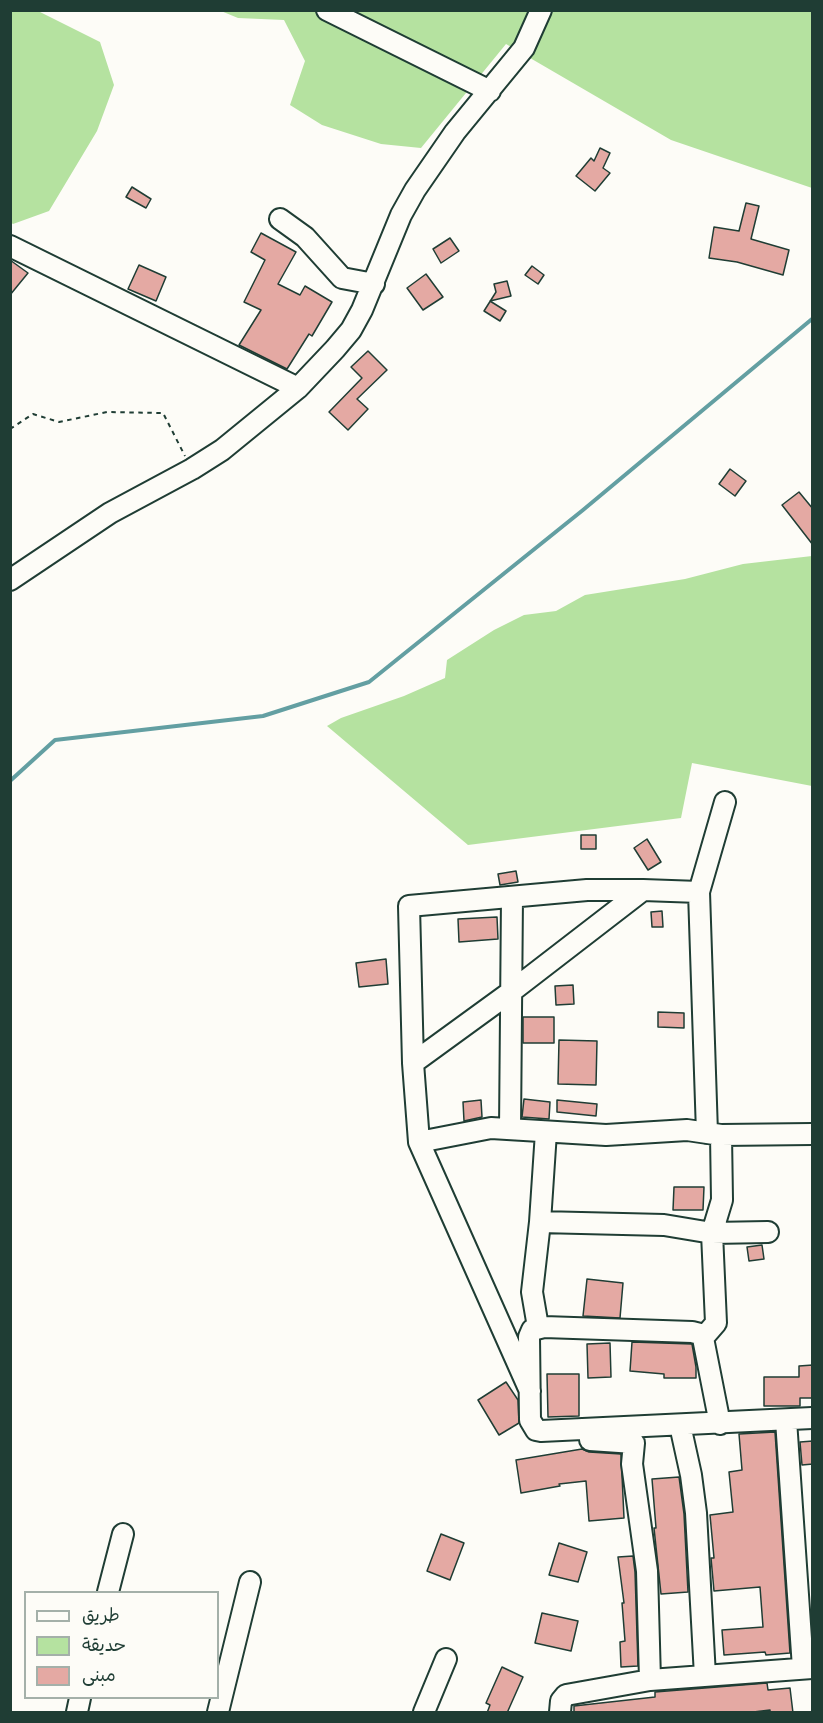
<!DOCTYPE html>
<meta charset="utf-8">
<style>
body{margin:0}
#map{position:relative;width:823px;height:1723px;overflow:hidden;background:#fdfcf7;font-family:"Architects Daughter","Playpen Sans Arabic",sans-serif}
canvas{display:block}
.frame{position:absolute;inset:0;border:12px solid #1f3d34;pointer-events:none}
.legend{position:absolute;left:24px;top:1591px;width:195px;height:108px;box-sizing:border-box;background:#fdfcf7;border:2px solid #a4b0a9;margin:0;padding:8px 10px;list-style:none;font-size:18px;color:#1f3d34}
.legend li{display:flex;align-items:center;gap:12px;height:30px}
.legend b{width:30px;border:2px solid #a4b0a9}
</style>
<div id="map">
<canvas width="823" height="1723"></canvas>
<div class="frame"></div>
<ul class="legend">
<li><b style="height:8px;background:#fdfcf7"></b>طريق</li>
<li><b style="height:16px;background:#b5e2a0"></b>حديقة</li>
<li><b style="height:16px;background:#e4a9a3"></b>مبنى</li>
</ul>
</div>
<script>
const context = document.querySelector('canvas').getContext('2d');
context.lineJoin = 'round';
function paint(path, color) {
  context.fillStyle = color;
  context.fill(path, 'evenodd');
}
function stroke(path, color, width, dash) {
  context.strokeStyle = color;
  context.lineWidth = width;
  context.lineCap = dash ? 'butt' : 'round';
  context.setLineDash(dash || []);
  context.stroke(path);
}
const green = new Path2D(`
 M11,10L38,11L100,42L114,85L97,131L49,211L13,224L10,222Z
 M221,11H812V188L671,140L506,44L421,148L381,144L322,125L290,105L305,61L284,20L238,18Z
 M812,556V786L692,763L681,818L468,845L327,726L341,718L404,696L445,678L447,660L494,630L524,615L556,611L585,595L685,579L743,564Z`);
const stream = new Path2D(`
 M10,781L55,740L263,716L369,682L583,510L812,319`);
const building = new Path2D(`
 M600,148L610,153L603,168L610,173L595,191L576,176L591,158L594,161Z
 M132,187L151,199L146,208L126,197Z
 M746,203L759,206L751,239L789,250L783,275L737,262L709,258L714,227L739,231Z
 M261,233L296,252L278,284L300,295L305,286L332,302L312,336L309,334L287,369L239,345L261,310L244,302L265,260L251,252Z
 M450,238L459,251L441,263L433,249Z
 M10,260L28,273L10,295Z
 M139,265L166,277L156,301L128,289Z
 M532,266L544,275L538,284L525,275Z
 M426,274L443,297L423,310L407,288Z
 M507,281L511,296L490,301L506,311L500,321L484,311L496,292L494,284Z
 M368,351L387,370L357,399L368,409L348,430L329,412L362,378L351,367Z
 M730,469L746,481L735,496L719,484Z
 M799,492L813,509V545L782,505Z
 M581,835H596V849H581Z
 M647,839L661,862L648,870L634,848Z
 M516,871L518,882L500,885L498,874Z
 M662,911L663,927H652L651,912Z
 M497,917L498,939L459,942L458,919Z
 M386,959L388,984L359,987L356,963Z
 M573,985L574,1004L556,1005L555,986Z
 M658,1012L684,1013V1028L658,1027Z
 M523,1017H554V1043H523Z
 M559,1040L597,1041L596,1085L558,1084Z
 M524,1099L550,1102L549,1119L522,1117Z
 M481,1100L482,1117L464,1121L463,1102Z
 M557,1100L597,1104L596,1116L557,1112Z
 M674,1187H704L703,1210H673Z
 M762,1245L764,1259L749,1261L747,1247Z
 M587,1279L623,1283L620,1318L583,1316Z
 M632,1342L692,1344L696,1367V1378H664V1374L630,1371Z
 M610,1343L611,1377L588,1378L587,1344Z
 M813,1365V1398H800V1406H764V1377H799V1366Z
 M547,1374H579V1416L548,1417Z
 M506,1382L518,1400L519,1423L499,1435L478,1400Z
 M775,1432L790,1653L766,1655L765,1652L724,1655L722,1630L763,1627L760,1587L714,1591L711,1558H714L710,1515L733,1512L729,1472L742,1470L739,1434Z
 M813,1441V1464L802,1465L800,1442Z
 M582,1449L589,1452L621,1454L624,1518L589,1521L586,1481L559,1484L560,1486L521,1493L516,1460Z
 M679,1477L684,1514L688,1592L661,1594L654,1528H656L652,1479Z
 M441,1534L464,1543L450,1580L427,1571Z
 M559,1543L587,1552L578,1582L549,1575Z
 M633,1556L635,1572L638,1666L621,1667L620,1642L625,1641L622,1603H624L618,1557Z
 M542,1613L578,1621L571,1651L535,1643Z
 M502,1667L523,1677L507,1713H487L490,1705L486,1703Z
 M767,1683L768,1690L790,1688L793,1713H770V1710L745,1713H574V1706L655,1697V1692Z`);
const path = new Path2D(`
 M10,429L33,414L59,422L107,412L163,413L185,456`);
const minor = new Path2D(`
 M327,10L490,91
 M280,219L305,237L342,278L374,284
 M10,246L298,388
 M10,580L110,513L192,469L222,450L298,388L335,349L351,330L362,310L401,215L415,190L455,132L524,48L541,10
 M699,892L707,1133
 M413,1063L512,991L643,890L699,892L725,802
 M510,1129L512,897
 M419,1142L491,1128L606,1135L687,1130L721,1135L812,1134
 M540,1222L664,1225L712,1233L768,1232
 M538,1327L532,1292L540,1222L546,1132
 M703,1338L716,1323L712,1233L722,1200L721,1135
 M530,1391L419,1142L413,1063L409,906L587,890H643
 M786,1420L803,1668
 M720,1424L703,1338L700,1334L692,1332L544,1327L532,1330L529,1337L530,1420L536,1430L541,1431L812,1418
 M680,1425L691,1475L696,1513L705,1676
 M590,1440L634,1443L632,1464L647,1571L650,1680
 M108,1592L123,1534
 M77,1712L80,1698
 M218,1712L250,1582
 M424,1712L446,1659
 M560,1712L561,1701L566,1695L650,1680L812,1668`);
paint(green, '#b5e2a0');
stroke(stream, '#639fa2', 4);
paint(building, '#e4a9a3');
stroke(building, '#1f3d34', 1.5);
stroke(minor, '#1f3d34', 24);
stroke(path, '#1f3d34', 2, [4.5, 4.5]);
stroke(minor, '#fdfcf7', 20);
</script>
